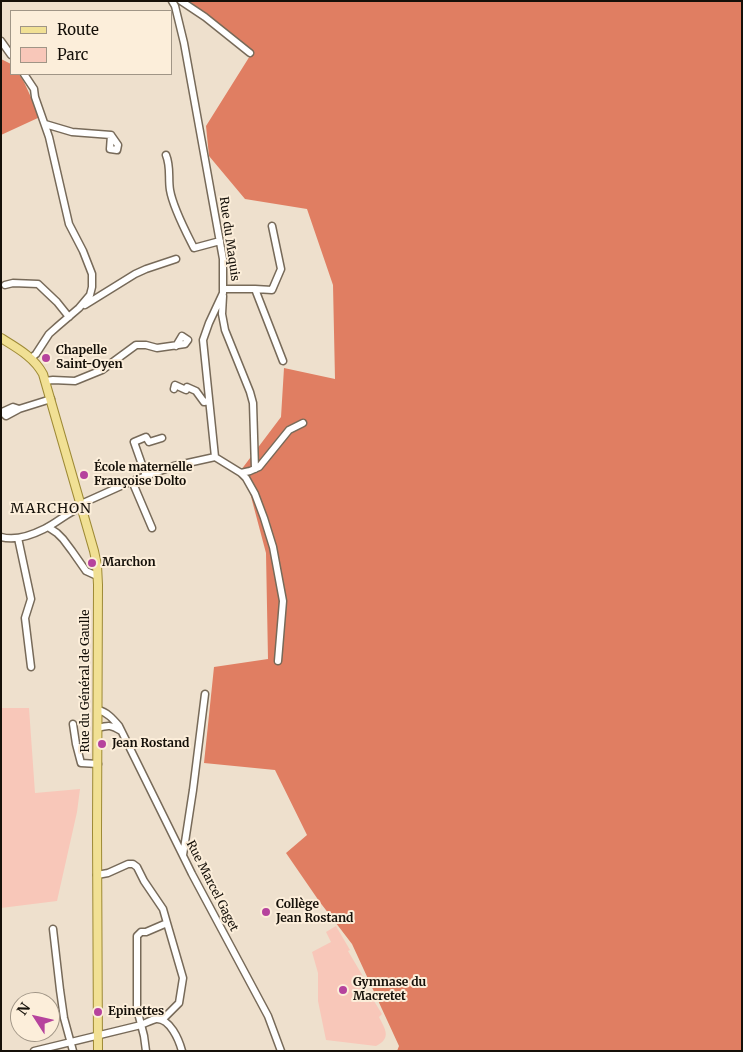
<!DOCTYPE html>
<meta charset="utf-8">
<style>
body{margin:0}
#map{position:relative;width:743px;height:1052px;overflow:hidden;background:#eee0cd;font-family:Merriweather,serif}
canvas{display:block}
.frame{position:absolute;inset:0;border:2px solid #151009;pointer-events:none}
.legend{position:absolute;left:10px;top:10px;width:162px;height:65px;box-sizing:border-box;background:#fceeda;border:1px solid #a09586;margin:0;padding:6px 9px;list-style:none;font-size:15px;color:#151009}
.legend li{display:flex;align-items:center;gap:10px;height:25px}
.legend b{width:25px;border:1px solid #a09586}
.north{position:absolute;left:10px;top:992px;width:50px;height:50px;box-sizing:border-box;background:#fceeda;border:1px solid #a09586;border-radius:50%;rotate:305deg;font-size:14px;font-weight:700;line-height:20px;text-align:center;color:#151009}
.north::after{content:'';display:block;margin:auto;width:18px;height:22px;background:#b6439d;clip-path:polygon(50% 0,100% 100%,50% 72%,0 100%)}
</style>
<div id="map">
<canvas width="743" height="1052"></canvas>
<div class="frame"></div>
<ul class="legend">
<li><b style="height:6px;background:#f1e094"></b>Route</li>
<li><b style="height:14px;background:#f8c7b9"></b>Parc</li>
</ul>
<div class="north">N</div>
</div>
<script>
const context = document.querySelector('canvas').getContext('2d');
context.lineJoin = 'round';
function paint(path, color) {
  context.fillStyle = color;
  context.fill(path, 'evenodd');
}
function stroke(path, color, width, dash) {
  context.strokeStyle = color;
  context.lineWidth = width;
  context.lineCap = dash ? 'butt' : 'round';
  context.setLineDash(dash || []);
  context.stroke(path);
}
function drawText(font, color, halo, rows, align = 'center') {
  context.font = font + ' Merriweather,serif';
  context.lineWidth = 4;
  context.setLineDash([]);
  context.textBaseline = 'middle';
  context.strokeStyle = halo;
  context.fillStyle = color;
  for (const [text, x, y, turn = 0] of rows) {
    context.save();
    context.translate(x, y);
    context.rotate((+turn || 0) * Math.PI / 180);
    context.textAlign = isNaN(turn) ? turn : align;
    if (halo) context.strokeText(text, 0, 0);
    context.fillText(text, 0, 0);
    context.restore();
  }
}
const green = new Path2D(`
 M1,708H29L35,793L80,789L77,812L57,901L1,908Z
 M336,926L350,950L348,951L364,978L361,980L382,1014L379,1017C385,1029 392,1038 376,1046L326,1040L318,1001V973L312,952L331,942L326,932Z`);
const forest = new Path2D(`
 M189,1H742V1051H397L399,1046L352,944L319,901L286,853L307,835L275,770L204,763L214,667L268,659L266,553L249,489L238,474L281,417L284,368L335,379L333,285L307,209L245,199L209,156L206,126L253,51L237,41Z
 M1,59L11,64V74H19L24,82L40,117L1,135Z`);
const minor = new Path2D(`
 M181,1L205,17L250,53
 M1,41L11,55
 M24,74L34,89L35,97L49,137L69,224L83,251L92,274V287L90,295L79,308L58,326L49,334L36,354L31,358
 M45,124L72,132L111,135L118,145L117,150L110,149L111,135
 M166,155C171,167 168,178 170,190C173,208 186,232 194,248L220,241
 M5,285L13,283L38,284L57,302L69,317
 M224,289H255L283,361
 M255,289L272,290L281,269L272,226
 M223,296L222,314L225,330L250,392L253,403L255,469
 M85,305L135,274L146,269L176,259
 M45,381L53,380L75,381L102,370L136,345H146L157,348L185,344L188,340L182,336L176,346
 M174,389L175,385L186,390L187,387L196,391L204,402L209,401
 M19,409L13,407L2,412L6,416L19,409L51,399
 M215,457L241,473L246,478L255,494L264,518L273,547L283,601L278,661
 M241,473L250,471L259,467L289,430L303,423
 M146,476L134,442L146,437L149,442L162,438
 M132,481L152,528
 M81,504L132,481L174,466L215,457L203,340L209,323L223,293V259L184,43L175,6L172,1
 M48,527L57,533L63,539L72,551L86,571L97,576
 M1,537C15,541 32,535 44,529C57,523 68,512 82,507
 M18,538L31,599L25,618L31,667
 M98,710C107,712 113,719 119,726L192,874L268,1016L281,1051
 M73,724L76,744L81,763L98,764
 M98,728C109,725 111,725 121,731
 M183,855L193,790L205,694
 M97,875L108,873L128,864H133L137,867L144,881L163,909L167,923L146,932H141L137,936V1009L144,1036L146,1051
 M53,929L60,990L64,1018L73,1051
 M162,1020L179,1003L183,978L167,923
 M34,1051L141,1025C146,1023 151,1020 156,1019C170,1018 179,1040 182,1051`);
const major = new Path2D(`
 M1,338C17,348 34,357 43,374L94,551L97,565L98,585L97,831L98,1051`);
const markers = [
 [46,358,5,"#b6439d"],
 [84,475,5,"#b6439d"],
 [92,563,5,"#b6439d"],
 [102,744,5,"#b6439d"],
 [266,912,5,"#b6439d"],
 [343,990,5,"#b6439d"],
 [98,1012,5,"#b6439d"]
];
const streetNames = [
 ["Rue du Maquis",229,239,82],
 ["Rue du Général de Gaulle",86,681,-90],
 ["Rue Marcel Gaget",212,886,63]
];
const poiNames = [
 ["Chapelle",56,351],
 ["Saint-Oyen",56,365],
 ["École maternelle",94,468],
 ["Françoise Dolto",94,482],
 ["Marchon",102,563],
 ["Jean Rostand",112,744],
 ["Collège",276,905],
 ["Jean Rostand",276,919],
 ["Gymnase du",353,983],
 ["Macretet",353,997],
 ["Epinettes",108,1012]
];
const neighbourhoodNames = [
 ["MARCHON",51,509]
];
paint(green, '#f8c7b9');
paint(forest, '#e07e62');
stroke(minor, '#776a59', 9);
stroke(major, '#9e8a35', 10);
stroke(minor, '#fff', 6);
stroke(major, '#f1e094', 8);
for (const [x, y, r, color] of markers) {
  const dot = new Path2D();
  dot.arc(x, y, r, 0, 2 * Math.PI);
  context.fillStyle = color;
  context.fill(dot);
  stroke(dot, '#fceeda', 2);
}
drawText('12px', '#151009', '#fceeda', streetNames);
drawText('bold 12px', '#151009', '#fceeda', poiNames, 'left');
context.letterSpacing = '1px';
drawText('14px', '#151009', '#fceeda', neighbourhoodNames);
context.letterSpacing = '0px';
</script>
